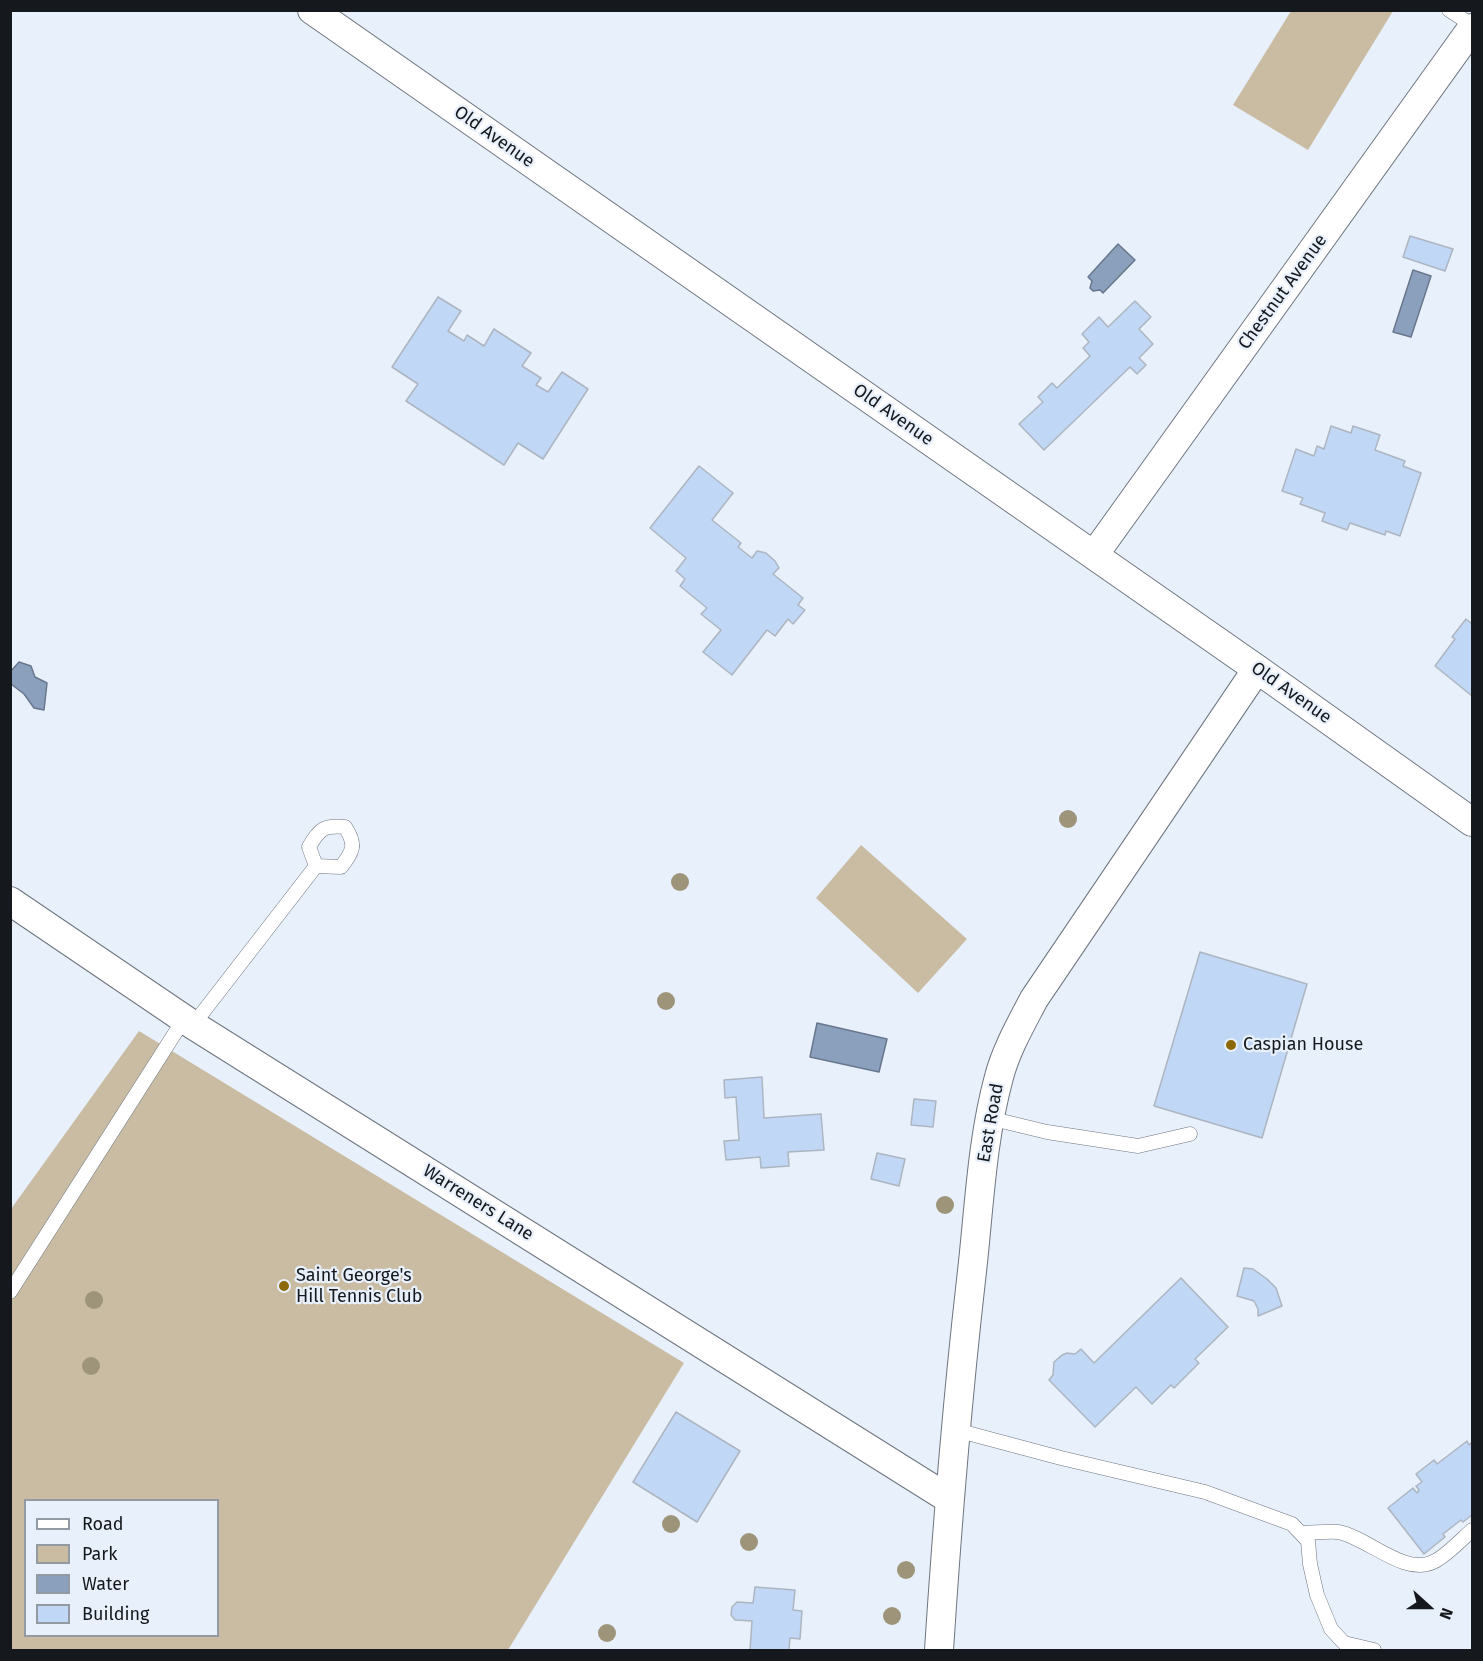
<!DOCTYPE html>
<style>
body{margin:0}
#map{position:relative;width:1483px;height:1661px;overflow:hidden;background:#e8f0fc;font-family:"Fira Sans",sans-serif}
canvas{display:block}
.frame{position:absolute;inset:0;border:12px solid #15181c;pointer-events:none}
.legend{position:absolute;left:24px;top:1499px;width:195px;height:138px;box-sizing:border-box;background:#e8f0fc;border:2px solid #949aa2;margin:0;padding:8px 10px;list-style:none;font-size:18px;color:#15181c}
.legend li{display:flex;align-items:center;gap:12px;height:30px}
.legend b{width:30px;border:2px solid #949aa2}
.north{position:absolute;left:1399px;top:1577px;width:60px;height:60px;-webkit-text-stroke:4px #e8f0fc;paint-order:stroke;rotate:111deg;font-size:16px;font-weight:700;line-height:24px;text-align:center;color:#15181c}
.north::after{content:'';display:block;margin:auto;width:21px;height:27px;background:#15181c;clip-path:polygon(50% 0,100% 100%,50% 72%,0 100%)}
</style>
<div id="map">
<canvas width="1483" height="1661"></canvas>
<div class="frame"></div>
<ul class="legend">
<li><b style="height:8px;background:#fff"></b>Road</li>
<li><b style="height:16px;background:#c9bca2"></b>Park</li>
<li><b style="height:16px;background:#8ba0bd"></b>Water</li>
<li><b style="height:16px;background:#c0d7f5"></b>Building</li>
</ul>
<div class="north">N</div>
</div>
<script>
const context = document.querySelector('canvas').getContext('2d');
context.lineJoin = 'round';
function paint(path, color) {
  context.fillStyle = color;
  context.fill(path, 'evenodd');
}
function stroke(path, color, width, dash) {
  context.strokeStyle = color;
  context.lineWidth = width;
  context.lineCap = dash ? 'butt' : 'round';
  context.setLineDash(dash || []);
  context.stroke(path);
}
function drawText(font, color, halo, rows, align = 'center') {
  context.font = font + ' "Fira Sans",sans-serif';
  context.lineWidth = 4.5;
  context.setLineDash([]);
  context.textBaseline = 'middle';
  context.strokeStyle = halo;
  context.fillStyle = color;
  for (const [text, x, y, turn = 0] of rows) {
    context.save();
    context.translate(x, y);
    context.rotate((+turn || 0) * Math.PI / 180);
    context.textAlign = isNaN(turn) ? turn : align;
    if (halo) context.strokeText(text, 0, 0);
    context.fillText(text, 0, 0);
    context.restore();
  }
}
const green = new Path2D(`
 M1291,11H1393L1308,150L1233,105Z
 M861,845L967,939L918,993L816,898Z
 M139,1031L684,1363L508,1650H11V1209ZM26,1500H218V1636H26Z`);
const water = new Path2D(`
 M1118,244L1135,260L1103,293L1100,290L1093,291L1090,288L1092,281L1088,277Z
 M1413,270L1431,276L1411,337L1393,332Z
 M19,662L31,666L35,677L47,683L44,710L34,708L24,694L11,684V671Z
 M817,1023L887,1039L879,1072L810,1057Z`);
const building = new Path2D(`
 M1410,236L1453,249L1445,271L1403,257Z
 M438,297L461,311L448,331L464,341L467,335L484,346L494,329L531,353L522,366L541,378L536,385L548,392L562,372L588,389L543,459L518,443L504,465L406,401L418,384L392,367Z
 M1135,301L1151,317L1139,329L1153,344L1139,358L1146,365L1137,374L1130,367L1044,450L1019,424L1043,402L1038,397L1052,383L1057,388L1090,356L1083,348L1089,342L1082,334L1099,317L1108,327Z
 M1331,426L1351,433L1353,426L1380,435L1375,450L1405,461L1403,466L1421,473L1400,536L1386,531L1385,535L1350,523L1347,530L1322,521L1325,513L1300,504L1303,498L1282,491L1296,449L1314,456L1317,446L1324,449Z
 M699,466L733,493L712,520L741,543L738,547L752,558L757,551L766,553L775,561L779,568L773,574L803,598L798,605L805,610L793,624L788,619L775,636L767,630L732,675L703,652L721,630L701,614L707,608L680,586L685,579L676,571L686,558L650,528Z
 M1466,619L1471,623L1472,621V696L1435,666L1455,639L1452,637Z
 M1200,952L1307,984L1262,1138L1154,1106Z
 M762,1077L764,1118L821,1114L824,1150L788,1152L789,1166L761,1168L760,1157L726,1160L724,1141L739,1140L736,1097L725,1098L724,1080Z
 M914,1099L936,1101L933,1127L911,1125Z
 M877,1153L905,1159L899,1186L871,1179Z
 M1244,1268L1253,1269L1267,1279L1276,1288L1282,1306L1258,1316V1309L1254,1301L1237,1296Z
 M1181,1278L1228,1327L1195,1359L1199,1363L1174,1388L1171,1385L1152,1404L1136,1387L1095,1427L1049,1380L1053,1375L1054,1362L1062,1355L1067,1353L1075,1354L1081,1349L1094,1363Z
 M676,1412L740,1451L697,1522L633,1482Z
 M1467,1441L1469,1445L1472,1442V1515L1463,1522L1461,1520L1443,1534L1445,1537L1424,1554L1388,1508L1413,1488L1417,1493L1419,1490L1416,1486L1422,1482L1416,1474L1434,1460L1437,1464Z
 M755,1587L795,1590L793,1610L802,1611L800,1639L790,1638L789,1650H750L752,1621L735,1620L731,1615L732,1607L737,1602L753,1603Z`);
const service = new Path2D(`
 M1449,10L1472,25
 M193,1025L316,866L341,867C353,851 357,845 345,827C324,825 319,829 309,847L316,866
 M989,1118L1047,1132L1138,1146L1190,1134
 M10,1292L184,1019
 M956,1430L1061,1458L1205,1492L1292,1524L1308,1541L1310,1564L1317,1595L1331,1629L1344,1643L1374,1650
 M1301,1533C1313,1533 1327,1531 1338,1532C1367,1537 1404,1576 1433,1562C1445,1557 1461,1540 1472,1530`);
const minor = new Path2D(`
 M312,10L1257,669L1472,822
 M1094,555L1472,28
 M10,901L193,1025L949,1499
 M939,1650C947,1527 957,1403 971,1280C979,1213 981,1143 999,1077C1006,1050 1021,1024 1034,999L1257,669`);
const trees = [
 [1068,819],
 [680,882],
 [666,1001],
 [945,1205],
 [94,1300],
 [91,1366],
 [671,1524],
 [749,1542],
 [906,1570],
 [892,1616],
 [607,1633]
];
const markers = [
 [1231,1045,6,"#8c6809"],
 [284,1286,6,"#8c6809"]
];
const streetNames = [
 ["Old Avenue",494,137,35],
 ["Chestnut Avenue",1283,292,-54],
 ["Old Avenue",893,415,35],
 ["Old Avenue",1291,693,35],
 ["East Road",991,1123,-80],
 ["Warreners Lane",478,1203,32]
];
const poiNames = [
 ["Caspian House",1243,1045],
 ["Saint George's",296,1276],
 ["Hill Tennis Club",296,1297]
];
paint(green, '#c9bca2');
paint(water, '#8ba0bd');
stroke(water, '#68778d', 1.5);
paint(building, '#c0d7f5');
stroke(building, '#adb5c0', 1.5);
stroke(service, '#6e757f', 15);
stroke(minor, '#6e757f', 30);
stroke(service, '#fff', 14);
stroke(minor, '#fff', 28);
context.fillStyle = '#9e947a';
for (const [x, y] of trees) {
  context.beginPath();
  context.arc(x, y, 9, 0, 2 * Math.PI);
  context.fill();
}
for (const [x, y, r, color] of markers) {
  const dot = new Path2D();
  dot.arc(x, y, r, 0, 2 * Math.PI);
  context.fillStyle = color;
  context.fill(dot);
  stroke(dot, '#e8f0fc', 2);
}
drawText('18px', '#15181c', '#e8f0fc', streetNames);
drawText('18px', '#15181c', '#e8f0fc', poiNames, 'left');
</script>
